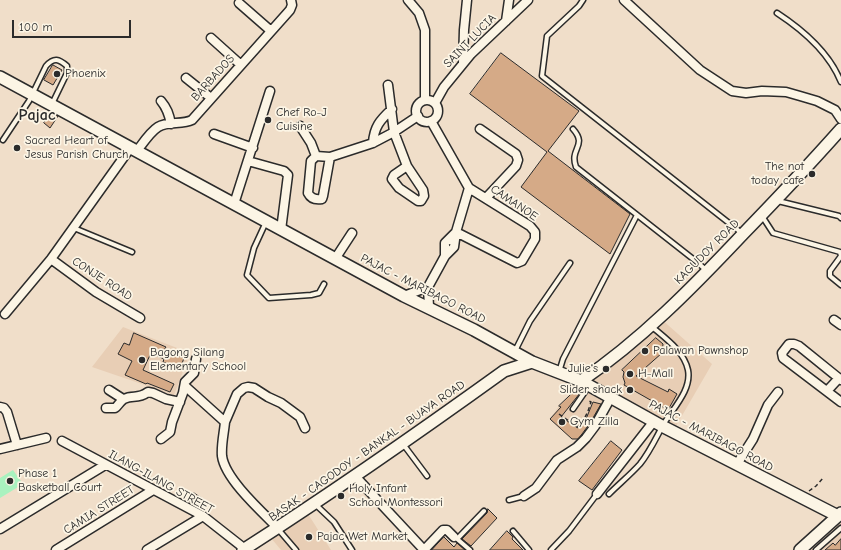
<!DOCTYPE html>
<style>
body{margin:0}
#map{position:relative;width:841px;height:550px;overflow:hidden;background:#f0dec9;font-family:"Comic Neue",sans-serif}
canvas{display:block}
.scale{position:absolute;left:12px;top:20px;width:119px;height:18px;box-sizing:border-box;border:2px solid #2b2b2b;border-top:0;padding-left:5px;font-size:12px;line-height:14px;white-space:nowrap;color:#2b2b2b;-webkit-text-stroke:3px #fcf5e5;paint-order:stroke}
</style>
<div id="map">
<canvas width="841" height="550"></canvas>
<div class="scale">100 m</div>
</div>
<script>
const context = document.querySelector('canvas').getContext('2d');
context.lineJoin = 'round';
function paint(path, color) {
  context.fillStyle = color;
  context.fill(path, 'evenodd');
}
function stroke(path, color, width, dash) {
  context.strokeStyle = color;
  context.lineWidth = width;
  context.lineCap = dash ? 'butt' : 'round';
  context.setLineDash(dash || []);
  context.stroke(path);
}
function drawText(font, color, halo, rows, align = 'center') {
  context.font = font + ' "Comic Neue",sans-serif';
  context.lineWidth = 3.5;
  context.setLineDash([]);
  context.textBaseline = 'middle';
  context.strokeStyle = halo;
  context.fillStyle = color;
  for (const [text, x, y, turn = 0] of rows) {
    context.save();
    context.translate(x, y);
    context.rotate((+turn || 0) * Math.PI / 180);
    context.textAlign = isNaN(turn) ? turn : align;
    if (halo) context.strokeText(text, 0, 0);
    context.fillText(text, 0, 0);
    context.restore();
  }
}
const built = new Path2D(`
 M660,318L712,364L676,426L592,380Z
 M123,327L190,353L174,395L92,367Z
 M581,386L607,400L594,424L581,439H572L550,419L559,406Z
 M308,514L331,550H281L271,538Z
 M841,522V550H810L834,528Z`);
const green = new Path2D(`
 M13,470L23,484L0,498V478Z`);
const building = new Path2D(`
 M501,53L579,111L548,151L630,214L610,254L521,187L547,152L470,94Z
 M53,65L62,70L53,85L44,80Z
 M51,112L58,116L50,128L44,123Z
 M134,333L166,347L164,350L184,358L180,369L163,362L164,359L151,353L143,370L174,384L170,392L147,383L146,384L125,375L132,361L118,354L124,343L129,345Z
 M656,338L663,344L662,353L636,376L668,392L669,389L677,394L668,410L624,385L625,383L623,377L624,372L622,370Z
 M576,390L580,393L561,417L578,428L586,419L593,402L601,404L590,423L582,434L578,439H572L550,419L561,407L559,406Z
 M611,441L622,450L592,490L579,481Z
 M194,493L206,501L201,509L189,501Z
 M488,509L497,518L471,546L462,539L487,513Z
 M507,531L513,537L512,539L523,550H490Z
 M444,537L454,547L457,543L465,550H432Z
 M841,539V550H825L833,543L835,545Z`);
const path = new Path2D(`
 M559,414L577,427C585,420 588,412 591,402L587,400
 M809,491L816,486L823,478`);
const lane = new Path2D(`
 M583,0L579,6L547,36L542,76L743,234
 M777,13C803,30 829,52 841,82
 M573,129C588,146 569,148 576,167L697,262L707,271
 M3,140L29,101L46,66C54,57 59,59 67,66V73L52,104
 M778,201L839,216L841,218
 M762,216L773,233L840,252L841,256L830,271V276L841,285
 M266,222L254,248L247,275L269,298L311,295L319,293L324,284
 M74,228L132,252
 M515,351L530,321L570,263
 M559,372L563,359L637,215
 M573,409L589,386
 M403,444L427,476
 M609,494C619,484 630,475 640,464C649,453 655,440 662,427C671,410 692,391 688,370C684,351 665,338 651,326
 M509,500L524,496
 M315,504L334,522L352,550
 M278,529L296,550
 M513,531L529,550
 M456,538L470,550
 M458,538L484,511
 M551,550L569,531L597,494
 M816,550L841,528`);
const street = new Path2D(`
 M408,0L419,13L425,30V100
 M624,0L700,70L732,91L746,93L762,91L786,92L800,96L817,101L835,110L841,119
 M239,3L271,31
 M506,21L509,0
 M211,38L241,65
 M463,63L464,30L467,0
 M186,78L211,98
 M388,85L394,132L407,166
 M416 111a11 11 0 1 1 22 0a11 11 0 1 1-22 0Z
 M161,101C167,108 169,114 171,124
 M435,103L444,87L471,54L528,0
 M431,121L469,188
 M300,126L311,143L316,156
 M480,129L516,154L518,160L516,166L486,198
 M214,134L253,148
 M373,143C374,127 380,120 392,109
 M137,151C143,143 150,132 158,127C168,121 182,125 192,120L290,10L292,5L291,0
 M316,156L330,157L323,196L322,199C316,200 311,199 308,193L311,161Z
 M330,157L373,143L394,132L418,116
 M248,161L284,171L288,175L281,230
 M407,166L423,190L424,196L421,201H418L399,188L392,179L394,175Z
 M234,204L270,91
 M456,232L517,263L522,261L535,239V232L530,226L469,188
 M445,256V243L456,232
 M51,259L96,292L140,318
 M335,259L352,233
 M404,296L428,287
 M429,307L428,287L445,256L454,247L456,232L469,188
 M5,314L51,259L131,147
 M834,320L841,325
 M841,380L799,346L794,344H789L782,353L783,358L787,361L841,402
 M185,386L225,422C224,433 221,445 222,456C225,479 262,512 278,528
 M109,390L123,399
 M827,391L839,378
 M0,407L4,408L7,412L17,445
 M106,408H115C118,406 120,401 124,399C133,394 137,400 148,392L153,393L166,399L180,402
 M225,422L237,394L244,388L248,387L254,388L268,397L281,403L300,417L305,428
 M161,439L170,432L172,422L183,393L185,382L194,373L196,359
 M62,441L203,516L245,549
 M0,449L46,438
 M737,464L753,439L768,405L778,392
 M355,476L424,550L443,530H447L454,537
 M597,494L654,421
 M524,496L536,488L557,460L577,447L586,438L595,426L611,397
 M0,529L105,465
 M56,550L153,490
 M147,550L203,516`);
const secondary = new Path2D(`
 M0,77L404,296L474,330L532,362L581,381L662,426L838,516
 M581,381C641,340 692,288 742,235C776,200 809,165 841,129
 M243,550C332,493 418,433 504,371L532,362
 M800,550L841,513`);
const markers = [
 [57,74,4,"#2b2b2b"],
 [268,120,4,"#2b2b2b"],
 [17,148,4,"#2b2b2b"],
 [812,174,4,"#2b2b2b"],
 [645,351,4,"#2b2b2b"],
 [142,360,4,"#2b2b2b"],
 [606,369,4,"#2b2b2b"],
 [630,374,4,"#2b2b2b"],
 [630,390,4,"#2b2b2b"],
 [562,422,4,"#2b2b2b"],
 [10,481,4,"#2b2b2b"],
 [341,496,4,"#2b2b2b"],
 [309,537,4,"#2b2b2b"]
];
const streetNames = [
 ["SAINT LUCIA",470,41,-46],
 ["BARBADOS",213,78,-48],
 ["CAMANOE",514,203,34],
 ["KAGUDOY ROAD",707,252,-45],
 ["CONJE ROAD",102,279,33],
 ["PAJAC - MARIBAGO ROAD",423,289,27],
 ["PAJAC - MARIBAGO ROAD",711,436,28],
 ["BASAK - CAGODOY - BANKAL - BUAYA ROAD",367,451,-35],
 ["ILANG-ILANG STREET",161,482,29],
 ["CAMIA STREET",99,510,-32]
];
const poiNames = [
 ["Phoenix",65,74],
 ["Chef Ro-J",276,113],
 ["Cuisine",276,127],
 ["Sacred Heart of",25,141],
 ["Jesus Parish Church",25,155],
 ["The not",804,167,"right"],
 ["today cafe",804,181,"right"],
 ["Palawan Pawnshop",653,351],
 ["Bagong Silang",150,353],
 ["Elementary School",150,367],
 ["Julie's",598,369,"right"],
 ["H-Mall",638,374],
 ["Slider shack",622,390,"right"],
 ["Gym Zilla",570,422],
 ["Phase 1",18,474],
 ["Basketball Court",18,488],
 ["Holy Infant",349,489],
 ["School Montessori",349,503],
 ["Pajac Wet Market",317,537]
];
const districtNames = [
 ["Pajac",37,115]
];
paint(built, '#e8ceb5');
paint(green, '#a9f2bf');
paint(building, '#d5aa87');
stroke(building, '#2b2b2b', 1);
stroke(lane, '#2b2b2b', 7);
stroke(street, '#2b2b2b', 11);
stroke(secondary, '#2b2b2b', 14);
stroke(path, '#2b2b2b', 1.5, [4, 3]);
stroke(lane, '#fcf5e5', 4);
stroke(street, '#fcf5e5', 8);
stroke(secondary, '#fcf5e5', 11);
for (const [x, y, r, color] of markers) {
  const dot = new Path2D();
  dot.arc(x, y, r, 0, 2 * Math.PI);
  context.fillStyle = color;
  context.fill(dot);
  stroke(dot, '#fcf5e5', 1.5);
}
drawText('12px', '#2b2b2b', '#fcf5e5', streetNames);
drawText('12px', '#2b2b2b', '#fcf5e5', poiNames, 'left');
drawText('bold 16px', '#2b2b2b', '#fcf5e5', districtNames);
</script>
